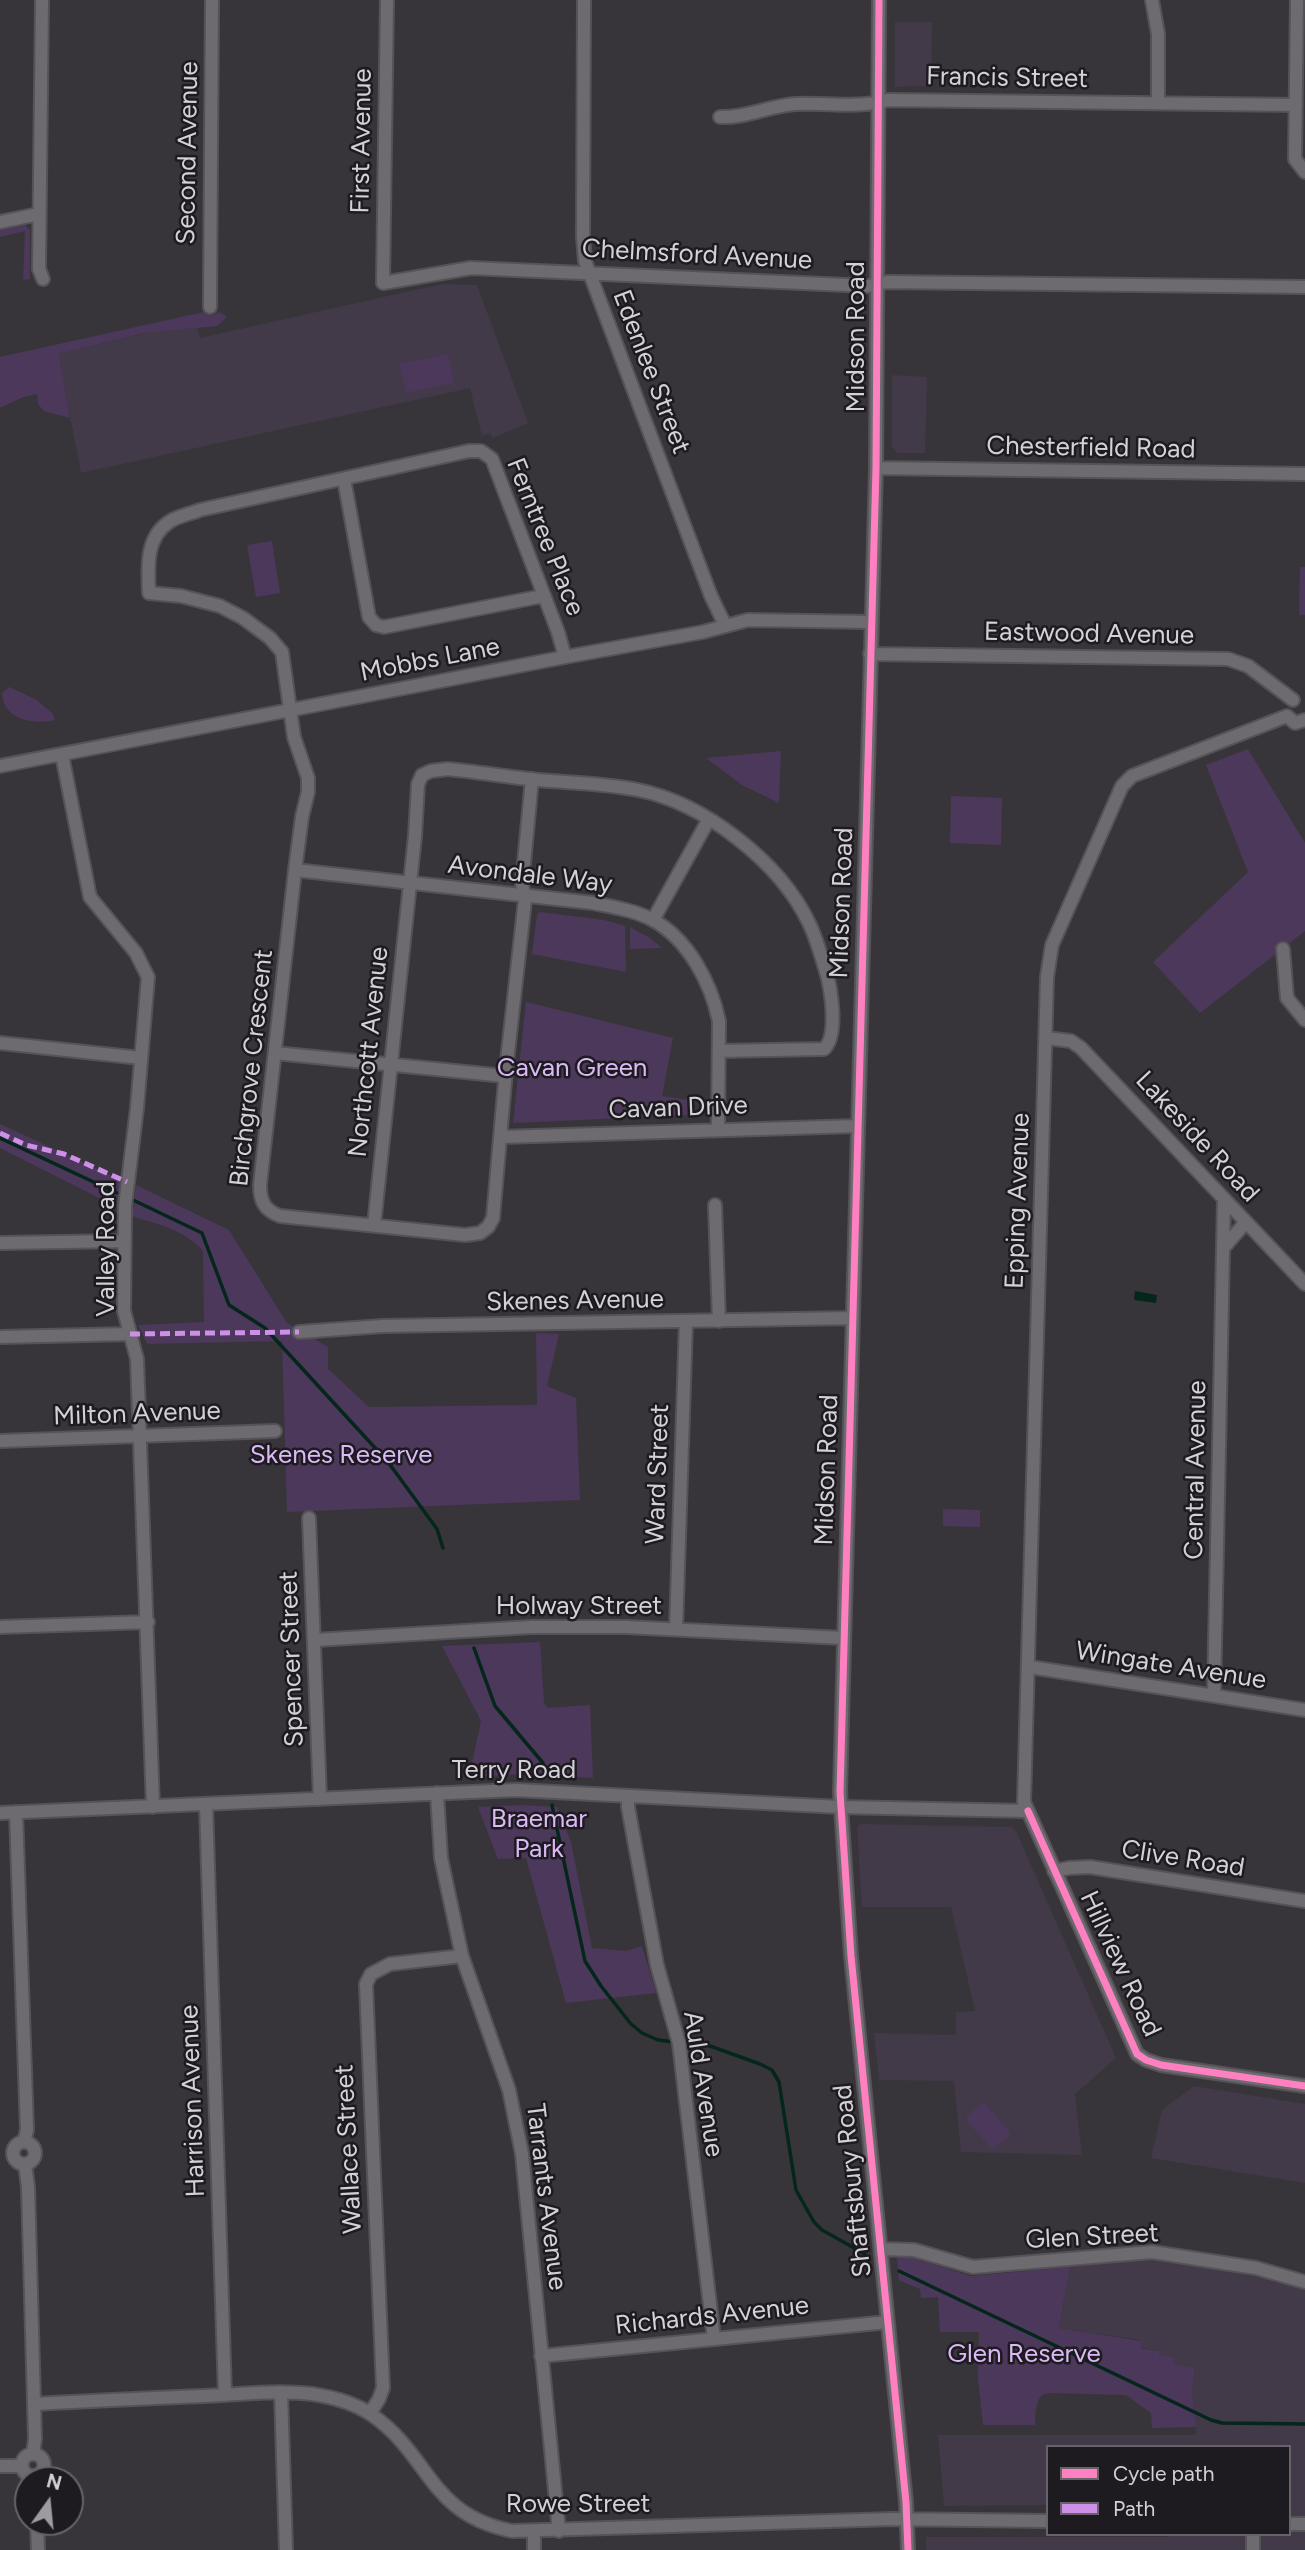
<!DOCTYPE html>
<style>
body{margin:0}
#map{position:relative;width:1305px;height:2550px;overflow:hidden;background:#38353a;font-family:Figtree,sans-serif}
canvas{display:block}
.legend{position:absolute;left:1046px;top:2445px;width:245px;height:91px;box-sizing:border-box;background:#1e1b20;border:2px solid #676369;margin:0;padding:9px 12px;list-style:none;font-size:21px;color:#d4d0d7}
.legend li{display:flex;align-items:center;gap:14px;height:35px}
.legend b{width:35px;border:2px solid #676369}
.north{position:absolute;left:14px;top:2466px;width:70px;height:70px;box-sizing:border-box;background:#1e1b20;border:2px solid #676369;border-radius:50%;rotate:15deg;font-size:19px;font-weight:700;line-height:28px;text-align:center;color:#d4d0d7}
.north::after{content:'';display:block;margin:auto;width:24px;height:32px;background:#9d9aa0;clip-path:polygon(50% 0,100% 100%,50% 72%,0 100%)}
</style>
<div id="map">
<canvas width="1305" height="2550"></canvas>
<ul class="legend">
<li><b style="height:9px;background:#ff80c0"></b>Cycle path</li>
<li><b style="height:9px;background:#ce8fe9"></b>Path</li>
</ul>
<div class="north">N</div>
</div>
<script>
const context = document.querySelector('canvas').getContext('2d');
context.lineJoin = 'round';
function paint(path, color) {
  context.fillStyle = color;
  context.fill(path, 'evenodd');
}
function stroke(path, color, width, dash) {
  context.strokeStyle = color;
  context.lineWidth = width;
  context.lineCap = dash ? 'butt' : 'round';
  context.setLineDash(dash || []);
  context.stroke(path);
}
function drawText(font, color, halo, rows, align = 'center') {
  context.font = font + ' Figtree,sans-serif';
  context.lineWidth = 5;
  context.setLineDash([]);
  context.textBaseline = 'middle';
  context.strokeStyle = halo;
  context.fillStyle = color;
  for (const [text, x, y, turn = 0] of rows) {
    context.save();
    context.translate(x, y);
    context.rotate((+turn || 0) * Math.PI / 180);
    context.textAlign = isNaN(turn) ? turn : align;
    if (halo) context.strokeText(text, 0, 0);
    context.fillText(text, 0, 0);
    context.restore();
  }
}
const built = new Path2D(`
 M895,22H932L931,86L895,87Z
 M442,284L477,285L528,423L493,438L490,433L482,436L470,388L81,473L58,354L196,321L200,338Z
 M892,375L927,377L925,453H897L892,446Z
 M860,1824L1011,1827L1016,1831L1116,2058L1075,2094L1082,2155L961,2152L954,2081L879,2080L874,2033L956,2035V2012L975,2011L951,1907H862L857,1827Z
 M1194,2086L1305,2104V2183L1151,2158L1162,2110Z
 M1144,2259L1235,2272L1295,2286L1305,2290V2550H926V2537H1168L1169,2534H1289V2447H1048V2505L944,2506L938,2435H1196L1192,2392L1195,2368L1174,2364L1159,2355V2351L1141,2347L1140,2340L1059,2328L1070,2267Z`);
const green = new Path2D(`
 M25,225L30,230V279L23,280L25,231L0,237V230Z
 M204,312L212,316L219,312L227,317L217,326L144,333L59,354L70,418L44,411L38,404L37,394L23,397L0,408V357Z
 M448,354L454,383L406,393L399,364Z
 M272,541L280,593L256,597L247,545Z
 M1300,567H1305V615H1299Z
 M9,687L37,700L53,714L55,720C34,725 3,720 2,693Z
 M1248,749L1305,843V931L1200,1013L1153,962L1248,872L1206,765Z
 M781,751L779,803L742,785L706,758Z
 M951,796L1002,798L1001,845L950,843Z
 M540,912L604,920L625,926L626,972L532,954L537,915Z
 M630,927L650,938L662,948L630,949Z
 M526,1002L673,1038L662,1096L696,1101L687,1115L513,1123Z
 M0,1124L121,1180L119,1208L0,1148Z
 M136,1185L229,1230L287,1323L328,1347V1369L369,1407L537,1405L536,1333L559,1334L547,1386L576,1398L580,1500L287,1512L282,1341L147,1344L138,1325L204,1322L203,1251C183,1229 160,1225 132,1216Z
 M943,1509L980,1510V1527L943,1526Z
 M540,1642L544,1703L548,1708L590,1705L593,1778L523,1774L469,1777L481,1721L442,1646Z
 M522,1805L557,1807L571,1842L592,1948L626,1951L642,1946L656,1993L566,2003L526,1858L498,1859L478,1807Z
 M984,2102L1011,2134L994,2148L990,2147L967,2121V2116Z
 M903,2255L971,2276L1070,2267L1059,2328L1141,2341V2348L1159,2351V2355L1175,2358L1174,2364L1195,2368L1192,2392L1196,2427L1152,2428L1151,2413L1126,2395L1048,2393C1034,2396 1036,2413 1035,2425H983L978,2378L979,2332H940L938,2297L921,2298L920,2289L899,2280L897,2256Z`);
const water = new Path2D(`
 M1135,1291L1157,1295L1156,1303L1134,1300Z`);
const stream = new Path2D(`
 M0,1138L117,1193
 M133,1200L202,1233L229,1305L265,1328L388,1462L437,1529L443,1548
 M474,1648L495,1706L543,1763L545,1775
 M552,1805L585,1961L601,1986L631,2024L642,2033L658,2040L674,2042
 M683,2042H699L760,2064L772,2070L779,2082L796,2190L814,2222L822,2230L865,2254
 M899,2271L1211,2420L1222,2423L1305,2424`);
const minor = new Path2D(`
 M42,0L39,269L43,279
 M387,0L383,283L471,268L868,286L887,282L1305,287
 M584,0L583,237L585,261L711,596L725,625
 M879,0L876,468L840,1792L851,1956L906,2502L908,2550
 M1152,0L1158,34V103
 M1297,0L1295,159L1305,172
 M720,117C746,118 769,106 795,104C827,102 857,109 888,100L1296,105
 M0,222L39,214
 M210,307L212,0
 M876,468L1305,474
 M344,479L369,617L376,625L384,627L543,596
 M870,654L1228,659L1248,666L1293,700
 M1287,716L1132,776L1122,786L1052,945L1047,977L1024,1802L1137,2054L1146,2060L1161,2065L1305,2086
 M1287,716L1295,723L1305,720
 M62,755L90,897L136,953L148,977L137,1108L125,1206L124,1311L137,1359L153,1807
 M0,766L565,657L703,632L748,620L871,622
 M532,779L522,884L525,900L506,1070L493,1218L488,1227L480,1233L465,1235L280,1216C264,1210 260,1201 260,1185L295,870L302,817L308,792V778L294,737L282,652L270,638L243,618L220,606L181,596L149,593C148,568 145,538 169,522C177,516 190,514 200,510L469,451H481L492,459L558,632L565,657
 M295,870L593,903C613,907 633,910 651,919C688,938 711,983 719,1021L718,1130
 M653,920L709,819
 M1283,949L1287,998L1305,1020
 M1046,1038L1071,1041L1081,1048L1305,1284
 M0,1043L141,1058
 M275,1053L505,1076
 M501,1137L857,1126
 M715,1205L719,1321
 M374,1225L415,836L418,784L422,775L431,771L448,769C478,772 508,777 538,780C571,783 605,783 638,790C704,803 780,862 809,923C816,937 820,953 825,968C831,987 839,1035 824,1049L719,1051
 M0,1243L124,1241
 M1225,1246L1246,1222
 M299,1332L383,1326L852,1318
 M0,1337L130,1334
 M0,1441L275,1431
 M309,1518L320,1799
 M0,1627L148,1622
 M676,1629L686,1321
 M315,1640L531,1627H626L843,1638
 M1030,1667L1305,1710
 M1214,1695L1224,1199
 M437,1793L441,1858L462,1956L509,2090L522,2154L559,2531
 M628,1796V1807L657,1965L679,2043L714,2339
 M206,1805L225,2395
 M16,1812L27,2130L24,2142
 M0,1813L516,1790L840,1807L1028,1811
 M1054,1871L1069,1868L1090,1867L1305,1901
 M13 2153a11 11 0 1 1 22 0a11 11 0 1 1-22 0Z
 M25,2164L28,2187L35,2439L33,2454
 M881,2249L914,2250L973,2267L1152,2252L1256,2268L1305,2282
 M541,2356L888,2322
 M281,2393L286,2550
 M34,2404C91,2401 148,2398 205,2396C240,2394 277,2390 312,2394C332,2397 355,2403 372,2415C431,2456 428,2514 512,2531L893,2519L1048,2521
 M370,2413L379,2399L383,2388L366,1984L371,1974L390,1964L462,1956
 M22 2465a11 11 0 1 1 22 0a11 11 0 1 1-22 0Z
 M0,2466H22
 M37,2522L38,2550
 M1289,2524H1305
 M534,2532V2550
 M1253,2534V2550`);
const quiet = new Path2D(`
 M0,1133L26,1145L64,1154L127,1182
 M130,1334L299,1332`);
const cycleway = new Path2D(`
 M879,0L876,468L840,1792L851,1956L906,2502L908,2550
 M1028,1811L1137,2054L1146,2060L1161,2065L1305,2086`);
const streetNames = [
 ["Francis Street",1007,78,1],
 ["First Avenue",362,141,-89],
 ["Second Avenue",188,153,-89],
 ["Chelmsford Avenue",697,255,3],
 ["Midson Road",856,337,-90],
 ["Edenlee Street",651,372,69],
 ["Chesterfield Road",1091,448,1],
 ["Ferntree Place",545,537,68],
 ["Eastwood Avenue",1089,634,1],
 ["Mobbs Lane",430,660,-11],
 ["Avondale Way",530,875,7],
 ["Midson Road",842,903,-88],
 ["Northcott Avenue",369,1052,-84],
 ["Birchgrove Crescent",252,1068,-84],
 ["Cavan Drive",678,1108,-2],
 ["Lakeside Road",1197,1137,47],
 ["Epping Avenue",1018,1201,-88],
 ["Valley Road",106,1249,-90],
 ["Skenes Avenue",575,1301,-1],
 ["Milton Avenue",137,1414,-2],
 ["Midson Road",827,1470,-88],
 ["Central Avenue",1196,1470,-89],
 ["Ward Street",658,1474,-88],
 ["Holway Street",579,1606],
 ["Spencer Street",292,1659,-92],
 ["Wingate Avenue",1171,1666,9],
 ["Terry Road",514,1770],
 ["Clive Road",1183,1859,9],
 ["Hillview Road",1120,1964,65],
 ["Auld Avenue",703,2084,81],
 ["Harrison Avenue",193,2101,-92],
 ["Wallace Street",349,2149,-93],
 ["Shaftsbury Road",853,2181,-96],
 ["Tarrants Avenue",546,2197,83],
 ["Glen Street",1092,2237,-3],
 ["Richards Avenue",712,2316,-6],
 ["Rowe Street",578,2504]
];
const parkNames = [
 ["Cavan Green",572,1068],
 ["Skenes Reserve",341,1455],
 ["Braemar",539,1819],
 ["Park",539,1849],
 ["Glen Reserve",1024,2354]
];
paint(built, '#423949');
paint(green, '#4c385a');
paint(water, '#05261b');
stroke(stream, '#05261b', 3.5);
stroke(minor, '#565358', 16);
stroke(minor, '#6d6b6f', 12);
stroke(quiet, '#ce8fe9', 5, [10, 5]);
stroke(cycleway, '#ff80c0', 7);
drawText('26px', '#d4d0d7', '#1e1b20', streetNames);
drawText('26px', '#dbb9f7', '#1e1b20', parkNames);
</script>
